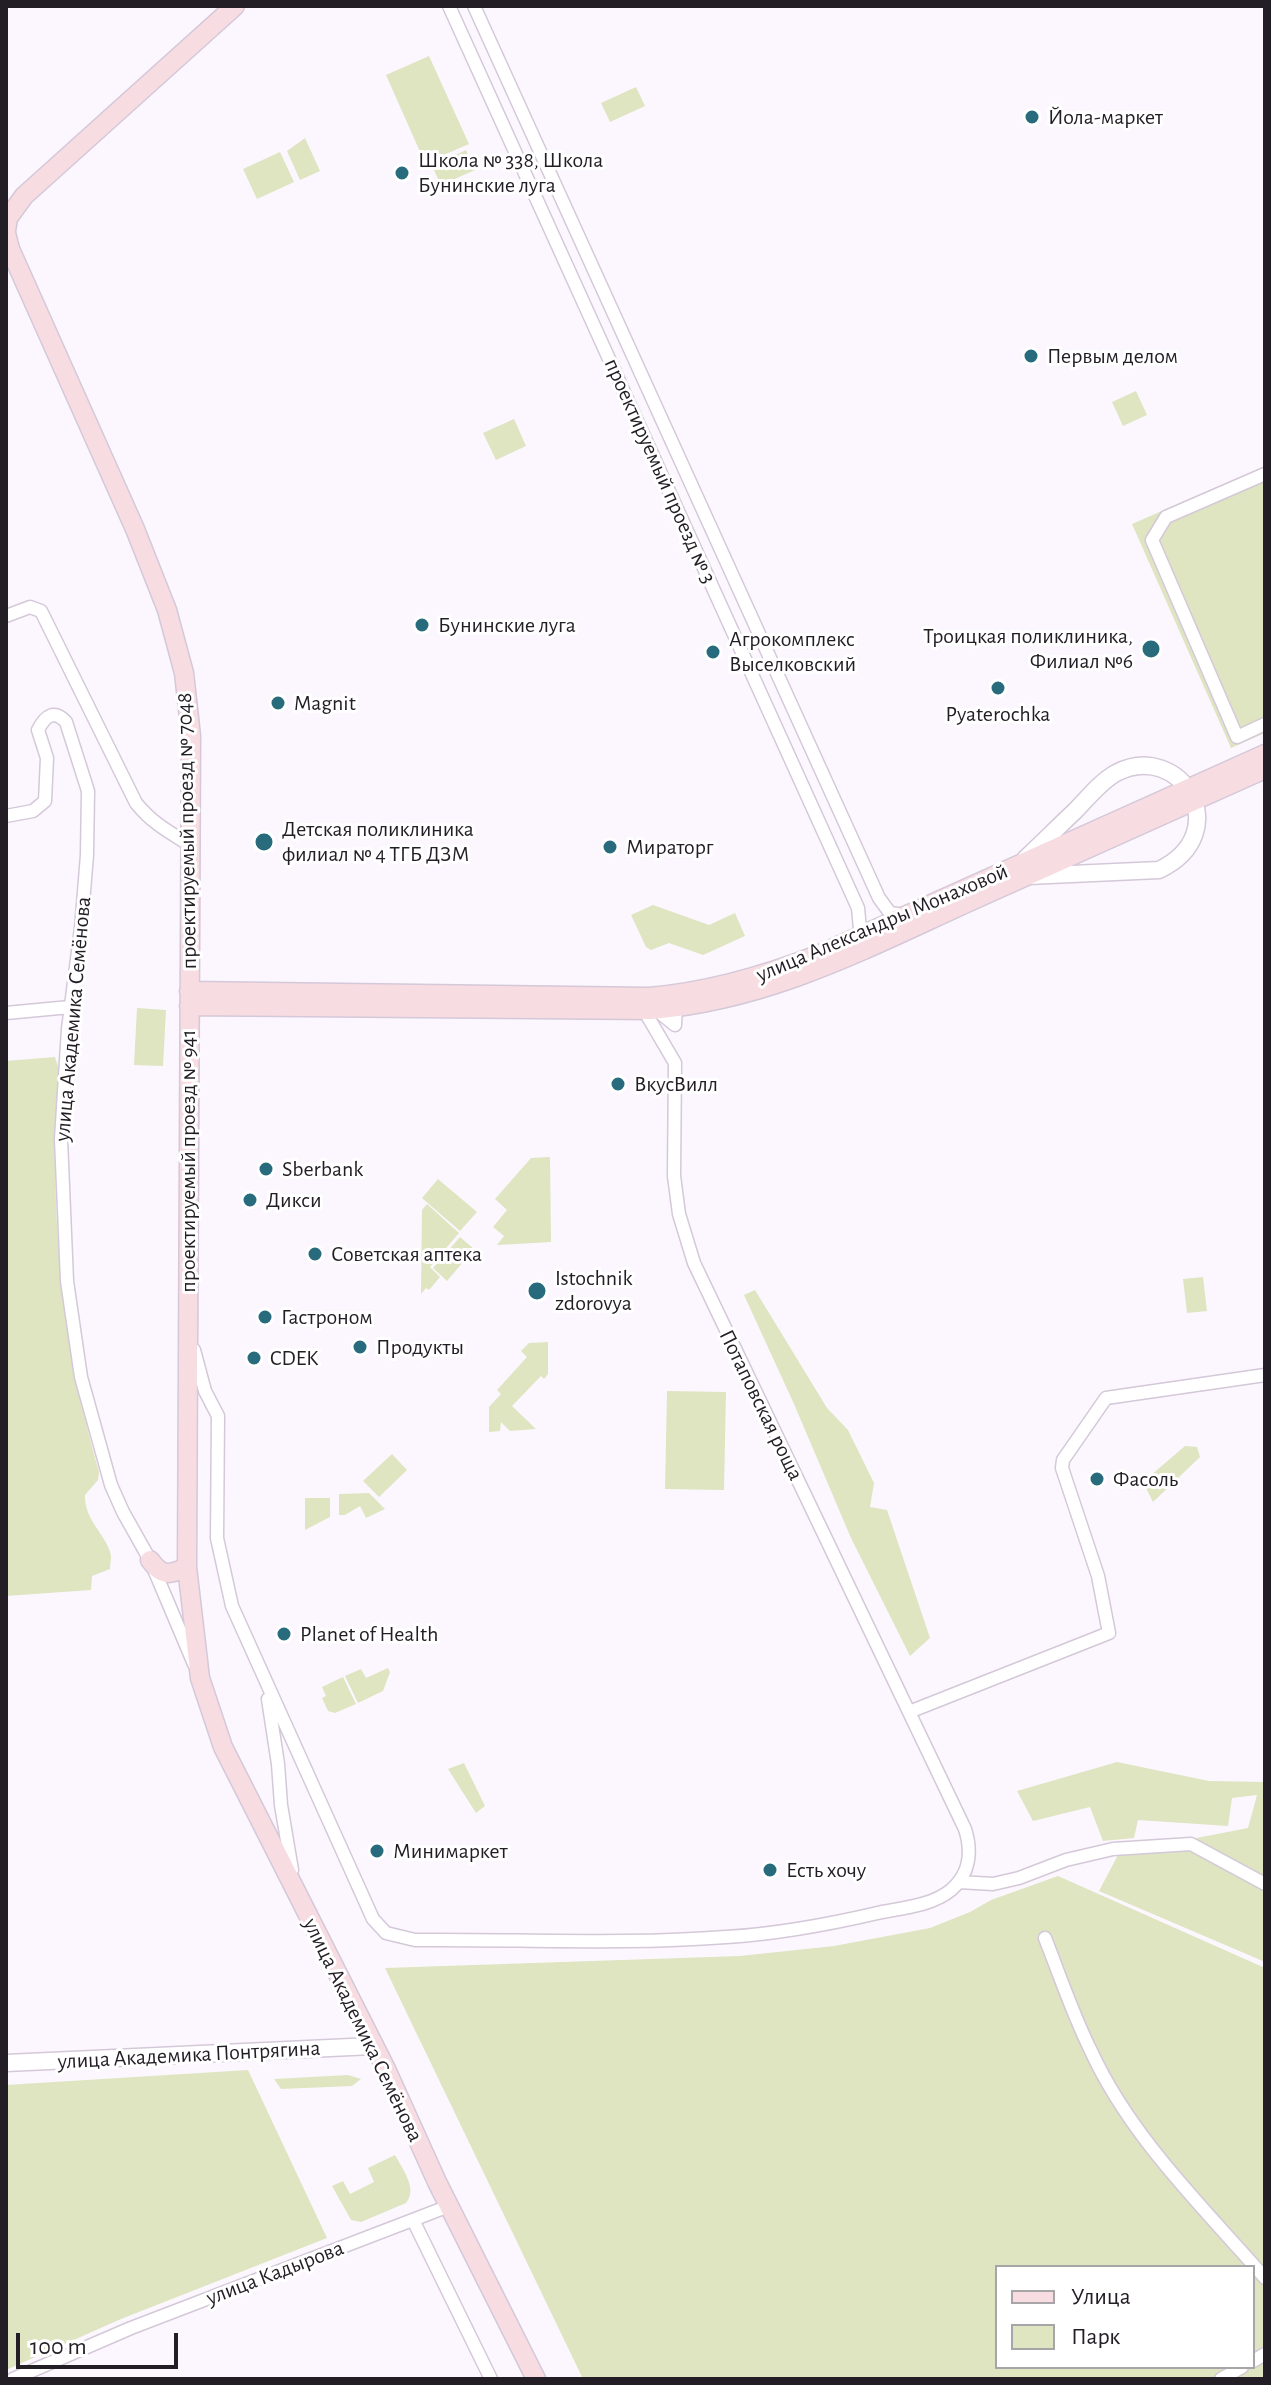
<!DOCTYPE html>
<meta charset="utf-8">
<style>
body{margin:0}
#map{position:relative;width:1271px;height:2385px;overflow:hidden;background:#fcf7fe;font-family:"Alegreya Sans",sans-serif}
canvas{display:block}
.frame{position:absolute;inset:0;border:8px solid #231e25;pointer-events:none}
.legend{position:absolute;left:995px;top:2265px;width:260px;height:104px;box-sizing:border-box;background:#fff;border:2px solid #a7a5a8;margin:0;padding:10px 14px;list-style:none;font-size:24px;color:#231e25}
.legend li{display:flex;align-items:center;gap:16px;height:40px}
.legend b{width:40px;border:2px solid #a7a5a8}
.scale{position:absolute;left:16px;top:2333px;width:162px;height:36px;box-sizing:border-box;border:4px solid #231e25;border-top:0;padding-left:10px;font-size:24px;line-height:28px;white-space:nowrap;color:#231e25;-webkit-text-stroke:6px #fff;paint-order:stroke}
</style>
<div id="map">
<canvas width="1271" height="2385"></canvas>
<div class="frame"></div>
<ul class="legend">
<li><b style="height:10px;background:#f7dce1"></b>Улица</li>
<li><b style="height:22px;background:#dee5c0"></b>Парк</li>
</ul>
<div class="scale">100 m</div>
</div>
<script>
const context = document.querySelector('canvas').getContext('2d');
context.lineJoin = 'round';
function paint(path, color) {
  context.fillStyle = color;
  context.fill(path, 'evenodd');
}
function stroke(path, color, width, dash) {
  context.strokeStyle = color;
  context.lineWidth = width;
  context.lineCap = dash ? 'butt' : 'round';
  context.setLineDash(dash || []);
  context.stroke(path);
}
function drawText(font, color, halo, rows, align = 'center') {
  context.font = font + ' "Alegreya Sans",sans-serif';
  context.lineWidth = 6;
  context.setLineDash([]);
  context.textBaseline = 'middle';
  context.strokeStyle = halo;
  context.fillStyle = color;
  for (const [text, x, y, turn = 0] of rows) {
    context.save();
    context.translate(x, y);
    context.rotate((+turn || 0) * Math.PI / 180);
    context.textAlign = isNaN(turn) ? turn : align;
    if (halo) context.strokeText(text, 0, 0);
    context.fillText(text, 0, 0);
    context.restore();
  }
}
const green = new Path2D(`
 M429,56L469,144L425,163L386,75Z
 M636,87L645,106L610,122L601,103Z
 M305,138L320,171L300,180L287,151Z
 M466,150L475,170L441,185L432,166Z
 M280,152L294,182L257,199L243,169Z
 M1136,391L1147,415L1123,426L1112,402Z
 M514,419L526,446L496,460L483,433Z
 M1265,466V733L1231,748L1132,524Z
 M653,905L709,925L735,913L745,936L703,955L669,943L651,950L646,947L631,915Z
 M137,1008L166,1010L163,1066L134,1065Z
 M55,1057L59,1069C48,1204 61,1341 99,1472L98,1480L85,1495C84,1521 108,1536 111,1556C111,1560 110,1564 110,1569L92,1576L91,1590L6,1596V1061Z
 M550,1157L551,1242L497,1245L504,1236L493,1227L507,1210L495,1199L531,1158Z
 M438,1179L477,1212L460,1231L422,1198Z
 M427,1204L459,1233L430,1267L440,1277L429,1290L426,1288L421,1294L422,1210Z
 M460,1237L474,1249L447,1281L433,1268Z
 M1203,1277L1207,1311L1187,1313L1183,1279Z
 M755,1290L827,1408L848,1430L874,1483L870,1507L887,1510L930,1638L910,1656L851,1538L794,1404L744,1295Z
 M548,1342V1374L544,1379L541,1376L512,1406L536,1429L510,1431L501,1422L500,1431L489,1432V1407L501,1394L497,1390L527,1357L521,1351L529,1343Z
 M667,1391L726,1392L724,1490L665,1489Z
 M1185,1446L1197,1447L1200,1457L1153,1502L1143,1482Z
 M392,1454L407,1470L379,1497L363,1481Z
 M369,1493L385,1509L366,1518L360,1506L345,1515H339V1494Z
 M305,1498H330V1517L305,1530Z
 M388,1668L390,1672L383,1691L358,1703L345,1676L361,1669L366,1678Z
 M343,1677L356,1704L335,1713L328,1711L322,1698L326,1696L322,1687Z
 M1117,1762L1209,1781L1265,1782V1962L1099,1891L1119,1853L1248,1828L1257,1795L1232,1798L1228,1826L1138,1820L1134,1838L1103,1841L1090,1807L1033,1821L1017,1791Z
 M464,1763L485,1806L476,1813L448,1769Z
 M1058,1876L1265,1968V2379H583L385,1968L740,1956L834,1946L930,1928L970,1912L991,1900ZM997,2267H1253V2367H997Z
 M248,2070L327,2238L121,2319L6,2370V2085Z
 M348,2075L361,2079L352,2086L281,2089L274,2079Z
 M395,2155C403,2170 418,2189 406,2203L361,2222L351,2220L332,2186L343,2181L350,2194L374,2182L368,2168Z`);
const minor = new Path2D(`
 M449,6L858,908L860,929L857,938
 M474,6L879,898L890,913L904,915
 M1265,474L1166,517L1152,540L1237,737L1265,724
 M6,616L30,607L41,611L136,803C152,823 169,832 190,845
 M6,816L33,811L45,801L47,758L38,730C45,716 54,709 66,722L88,791L87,855L81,928L68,1029L61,1139L67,1281L81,1377L111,1485L123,1512L150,1560L194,1664
 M654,1008L675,1025L676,1002
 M6,1013L70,1007
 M194,1350L205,1391L218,1416L217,1538L232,1606L373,1919L386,1933L415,1940C518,1939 623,1945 726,1937C778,1934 831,1924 882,1912C904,1908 933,1905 951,1890C970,1874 972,1851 965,1829L694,1263L679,1214L674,1176L675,1063L641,1005
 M268,1699L278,1764L281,1805L292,1870
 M909,1712L1109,1633L1098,1576L1062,1468L1063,1460L1106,1398L1265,1375
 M959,1882L993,1884L1019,1878L1066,1860L1113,1849L1191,1844L1265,1884
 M1045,1938C1060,1976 1073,2015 1091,2051C1131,2138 1203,2207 1265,2278
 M413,2220L491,2379
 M1253,2361L1265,2354
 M13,2379L131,2328L449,2206
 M1221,2379L1242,2367`);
const tertiary = new Path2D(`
 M1025,859C1042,843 1058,827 1075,811C1087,799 1100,782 1116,773C1181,739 1237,833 1159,870L1028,876
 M6,2063L373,2046`);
const secondary = new Path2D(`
 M6,231L8,218L24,196L235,6
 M6,233L10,249L135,529L167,610L184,673L191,736L187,1567L200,1678L223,1747L386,2069L437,2182L536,2379
 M189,991L649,997C709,992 764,976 820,954L1265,754
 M189,1006L651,1010C770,1000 865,949 971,901C1069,857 1167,813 1265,769
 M150,1560C162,1577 169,1575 187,1567`);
const markers = [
 [1032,117,8,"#276b7c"],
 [402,173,8,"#276b7c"],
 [1031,356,8,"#276b7c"],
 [422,625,8,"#276b7c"],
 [1151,649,10,"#276b7c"],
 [713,652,8,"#276b7c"],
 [998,688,8,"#276b7c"],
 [278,703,8,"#276b7c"],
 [264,842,10,"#276b7c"],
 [610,847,8,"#276b7c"],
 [618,1084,8,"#276b7c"],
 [266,1169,8,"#276b7c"],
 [250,1200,8,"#276b7c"],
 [315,1254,8,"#276b7c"],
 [537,1291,10,"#276b7c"],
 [265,1317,8,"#276b7c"],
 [360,1347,8,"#276b7c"],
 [254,1358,8,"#276b7c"],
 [1097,1479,8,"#276b7c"],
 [284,1634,8,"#276b7c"],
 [377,1851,8,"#276b7c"],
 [770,1870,8,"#276b7c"]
];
const poiNames = [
 ["Йола-маркет",1048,117],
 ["Школа № 338, Школа",418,160],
 ["Бунинские луга",418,185],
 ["Первым делом",1047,356],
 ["Бунинские луга",438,625],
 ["Троицкая поликлиника,",1133,636,"right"],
 ["Филиал №6",1133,661,"right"],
 ["Агрокомплекс",729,639],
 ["Выселковский",729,664],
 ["Magnit",294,703],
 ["Pyaterochka",998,714,"center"],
 ["Детская поликлиника",282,829],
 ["филиал № 4 ТГБ ДЗМ",282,854],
 ["Мираторг",626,847],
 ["ВкусВилл",634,1084],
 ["Sberbank",282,1169],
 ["Дикси",266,1200],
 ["Советская аптека",331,1254],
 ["Istochnik",555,1278],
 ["zdorovya",555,1303],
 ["Гастроном",281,1317],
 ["Продукты",376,1347],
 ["CDEK",270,1358],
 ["Фасоль",1113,1479],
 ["Planet of Health",300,1634],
 ["Минимаркет",393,1851],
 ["Есть хочу",786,1870]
];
const streetNames = [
 ["проектируемый проезд № 3",660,471,66],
 ["проектируемый проезд № 7048",187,831,-91],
 ["улица Александры Монаховой",882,923,-23],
 ["улица Академика Семёнова",73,1019,-85],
 ["проектируемый проезд № 941",188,1161,-90],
 ["Потаповская роща",761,1405,64],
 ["улица Академика Семёнова",363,2030,64],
 ["улица Академика Понтрягина",189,2055,-3],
 ["улица Кадырова",275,2273,-21]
];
paint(green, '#dee5c0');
stroke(minor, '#d4c8d9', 15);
stroke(tertiary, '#d4c8d9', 19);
stroke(secondary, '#d4c8d9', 21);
stroke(minor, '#fff', 12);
stroke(tertiary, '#fff', 16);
stroke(secondary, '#f7dce1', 18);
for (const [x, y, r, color] of markers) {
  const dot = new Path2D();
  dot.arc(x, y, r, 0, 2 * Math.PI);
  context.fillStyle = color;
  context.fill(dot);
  stroke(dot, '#fff', 3);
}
drawText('22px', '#231e25', '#fff', poiNames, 'left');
drawText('22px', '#231e25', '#fff', streetNames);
</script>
